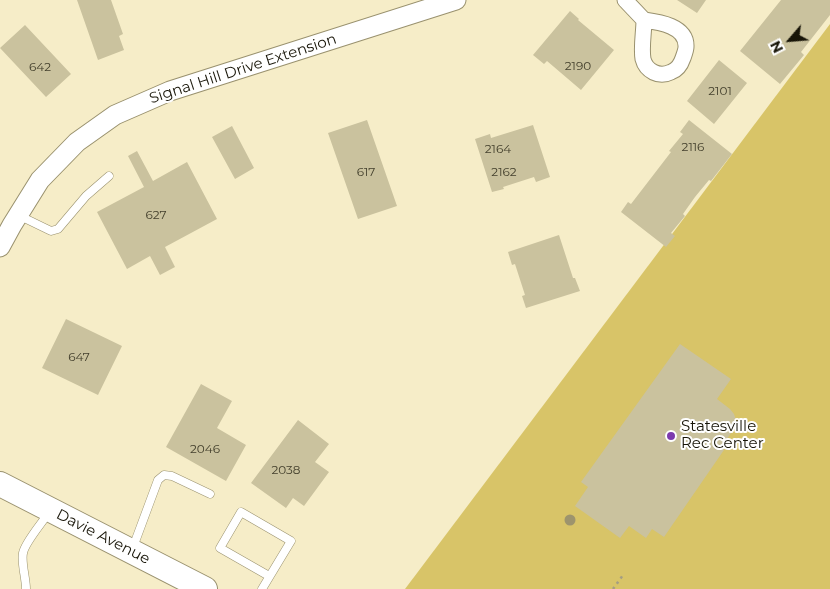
<!DOCTYPE html>
<style>
body{margin:0}
#map{position:relative;width:830px;height:589px;overflow:hidden;background:#f6edc8;font-family:Montserrat,sans-serif}
canvas{display:block}
.north{position:absolute;left:765px;top:15px;width:50px;height:50px;-webkit-text-stroke:4px #fff;paint-order:stroke;rotate:243deg;font-size:14px;font-weight:700;line-height:20px;text-align:center;color:#171407}
.north::after{content:'';display:block;margin:auto;width:18px;height:22px;background:#171407;clip-path:polygon(50% 0,100% 100%,50% 72%,0 100%)}
</style>
<div id="map">
<canvas width="830" height="589"></canvas>
<div class="north">N</div>
</div>
<script>
const context = document.querySelector('canvas').getContext('2d');
context.lineJoin = 'round';
function paint(path, color) {
  context.fillStyle = color;
  context.fill(path, 'evenodd');
}
function stroke(path, color, width, dash) {
  context.strokeStyle = color;
  context.lineWidth = width;
  context.lineCap = dash ? 'butt' : 'round';
  context.setLineDash(dash || []);
  context.stroke(path);
}
function drawText(font, color, halo, rows, align = 'center') {
  context.font = font + ' Montserrat,sans-serif';
  context.lineWidth = 4;
  context.setLineDash([]);
  context.textBaseline = 'middle';
  context.strokeStyle = halo;
  context.fillStyle = color;
  for (const [text, x, y, turn = 0] of rows) {
    context.save();
    context.translate(x, y);
    context.rotate((+turn || 0) * Math.PI / 180);
    context.textAlign = isNaN(turn) ? turn : align;
    if (halo) context.strokeText(text, 0, 0);
    context.fillText(text, 0, 0);
    context.restore();
  }
}
const green = new Path2D(`
 M830,24V589H405Z`);
const building = new Path2D(`
 M77,0H111L123,34L119,36L124,50L98,60Z
 M677,0H706L697,13Z
 M781,0H830V15L801,52L804,55L780,84L740,51Z
 M570,11L579,19L578,20L614,50L581,90L547,61L544,64L533,55Z
 M25,25L71,74L46,97L0,48Z
 M719,60L747,83L714,124L687,101Z
 M367,120L397,206L358,219L328,133Z
 M689,120L732,154L711,181L709,180L695,197L683,214L685,216L671,233L675,236L666,247L621,212L628,202L631,204L671,152L669,151L683,134L680,132Z
 M533,125L550,177L536,182L534,177L503,187L504,189L492,192L475,139L490,134L491,138Z
 M232,126L254,168L235,179L212,137Z
 M137,151L153,181L187,162L217,219L165,247L175,267L160,275L150,256L127,269L97,212L144,187L128,156Z
 M559,235L573,278H575L580,291L526,308L522,296L525,295L515,264L512,265L508,252Z
 M66,319L122,346L98,395L42,368Z
 M680,344L731,379L717,399L730,409L734,414L736,420L735,427L723,445L726,447L664,537L652,529L646,538L629,526L620,538L575,506L588,487L581,482Z
 M201,384L232,401L217,428L246,445L226,481L166,447Z
 M298,420L329,444L315,462L329,472L304,506L293,498L286,508L251,483Z`);
const path = new Path2D(`
 M613,589L623,575`);
const service = new Path2D(`
 M18,215L51,231L58,229L86,196L109,176
 M132,550L158,480L164,475L172,476L210,494
 M26,589C26,578 21,563 23,553C25,542 43,522 49,512
 M262,589L291,541L241,512L220,548L269,576`);
const minor = new Path2D(`
 M625,0L644,20
 M644,20C659,22 687,26 686,47C686,50 684,55 683,58C681,64 677,70 671,72C659,78 646,71 643,59C641,47 644,32 644,20Z`);
const tertiary = new Path2D(`
 M0,247L12,225L40,180L77,142L115,115L170,91L456,0`);
const primary = new Path2D(`
 M0,484L205,589`);
const trees = [
 [570,520]
];
const markers = [
 [671,436,5,"#7c3aae"]
];
const numberNames = [
 ["2190",578,66],
 ["642",40,67],
 ["2101",720,91],
 ["2116",693,147],
 ["2164",498,149],
 ["617",366,172],
 ["2162",504,172],
 ["627",156,215],
 ["647",79,357],
 ["2046",205,449],
 ["2038",286,470]
];
const streetNames = [
 ["Signal Hill Drive Extension",243,69,-18],
 ["Davie Avenue",103,537,27]
];
const poiNames = [
 ["Statesville",681,427],
 ["Rec Center",681,444]
];
paint(green, '#d8c468');
paint(building, '#cac29e');
stroke(service, '#99916e', 9);
stroke(minor, '#99916e', 17);
stroke(tertiary, '#99916e', 21);
stroke(primary, '#99916e', 26);
stroke(path, '#a59e82', 2.5, [2.5, 4]);
stroke(service, '#fff', 8);
stroke(minor, '#fff', 15);
stroke(tertiary, '#fff', 19);
stroke(primary, '#fff', 24);
context.fillStyle = '#9d946d';
for (const [x, y] of trees) {
  context.beginPath();
  context.arc(x, y, 5.5, 0, 2 * Math.PI);
  context.fill();
}
for (const [x, y, r, color] of markers) {
  const dot = new Path2D();
  dot.arc(x, y, r, 0, 2 * Math.PI);
  context.fillStyle = color;
  context.fill(dot);
  stroke(dot, '#fff', 2);
}
drawText('12px', '#44402d', null, numberNames);
drawText('15px', '#171407', '#fff', streetNames);
drawText('15px', '#171407', '#fff', poiNames, 'left');
</script>
